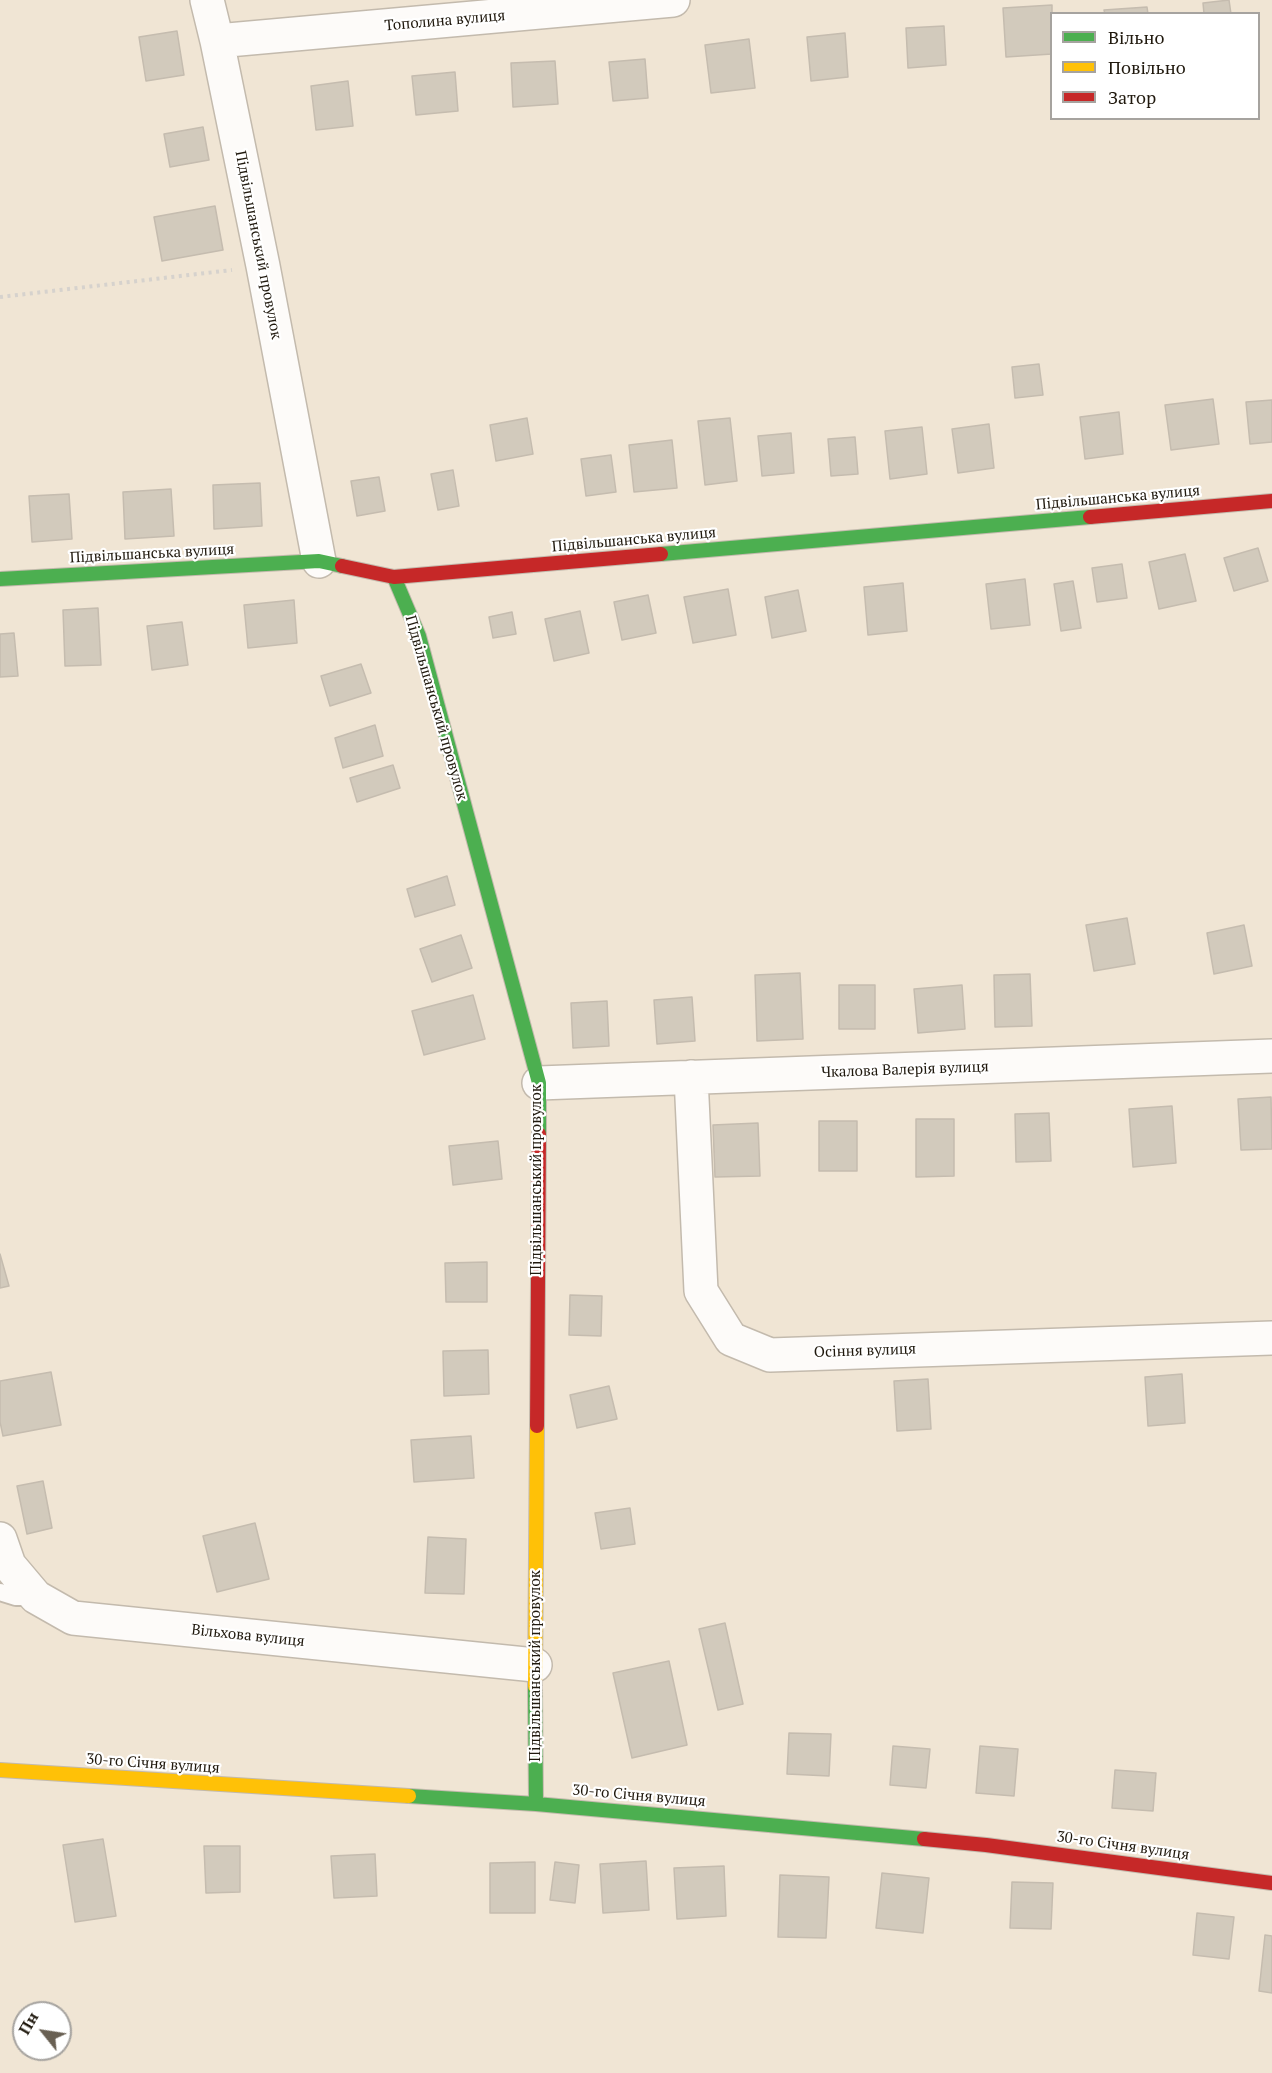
<!DOCTYPE html>
<meta charset="utf-8">
<style>
body{margin:0}
#map{position:relative;width:1272px;height:2073px;overflow:hidden;background:#f0e5d4;font-family:"PT Serif",serif}
canvas{display:block}
.legend{position:absolute;left:1050px;top:12px;width:210px;height:108px;box-sizing:border-box;background:#fff;border:2px solid #a6a39f;margin:0;padding:8px 10px;list-style:none;font-size:18px;color:#20190e}
.legend li{display:flex;align-items:center;gap:12px;height:30px}
.legend b{width:30px;border:2px solid #a6a39f}
.north{position:absolute;left:12px;top:2001px;width:60px;height:60px;box-sizing:border-box;background:#fff;border:2px solid #a6a39f;border-radius:50%;rotate:300deg;font-size:16px;font-weight:700;line-height:24px;text-align:center;color:#20190e}
.north::after{content:'';display:block;margin:auto;width:21px;height:27px;background:#696053;clip-path:polygon(50% 0,100% 100%,50% 72%,0 100%)}
</style>
<div id="map">
<canvas width="1272" height="2073"></canvas>
<ul class="legend">
<li><b style="height:8px;background:#4caf50"></b>Вільно</li>
<li><b style="height:8px;background:#ffc107"></b>Повільно</li>
<li><b style="height:8px;background:#c62828"></b>Затор</li>
</ul>
<div class="north">Пн</div>
</div>
<script>
const context = document.querySelector('canvas').getContext('2d');
context.lineJoin = 'round';
function paint(path, color) {
  context.fillStyle = color;
  context.fill(path, 'evenodd');
}
function stroke(path, color, width, dash) {
  context.strokeStyle = color;
  context.lineWidth = width;
  context.lineCap = dash ? 'butt' : 'round';
  context.setLineDash(dash || []);
  context.stroke(path);
}
function drawText(font, color, halo, rows, align = 'center') {
  context.font = font + ' "PT Serif",serif';
  context.lineWidth = 4.5;
  context.setLineDash([]);
  context.textBaseline = 'middle';
  context.strokeStyle = halo;
  context.fillStyle = color;
  for (const [text, x, y, turn = 0] of rows) {
    context.save();
    context.translate(x, y);
    context.rotate((+turn || 0) * Math.PI / 180);
    context.textAlign = isNaN(turn) ? turn : align;
    if (halo) context.strokeText(text, 0, 0);
    context.fillText(text, 0, 0);
    context.restore();
  }
}
const building = new Path2D(`
 M1229,0L1231,14H1204L1203,3Z
 M1052,5V54L1006,57L1003,8Z
 M1147,7L1148,14H1105L1104,10Z
 M944,26L946,65L908,68L906,28Z
 M177,31L184,75L146,81L139,37Z
 M845,33L848,77L811,81L807,37Z
 M749,39L755,88L711,93L705,45Z
 M645,59L648,98L613,101L609,62Z
 M555,61L558,104L513,107L511,63Z
 M455,72L458,111L416,115L412,76Z
 M348,81L353,126L316,130L311,86Z
 M203,127L209,160L170,167L164,134Z
 M215,206L223,250L162,261L154,217Z
 M1039,364L1043,395L1015,398L1012,367Z
 M1213,399L1219,444L1171,450L1165,405Z
 M1272,400V442L1250,444L1246,402Z
 M1119,412L1123,454L1085,459L1080,417Z
 M527,418L533,454L496,461L490,425Z
 M730,418L737,481L705,485L698,421Z
 M989,424L994,468L958,473L952,429Z
 M922,427L927,474L890,479L885,431Z
 M791,433L794,473L762,476L758,436Z
 M855,437L858,474L831,476L828,439Z
 M672,440L677,488L634,492L629,445Z
 M611,455L616,492L586,496L581,459Z
 M453,470L459,506L438,510L431,474Z
 M379,477L385,511L357,516L351,481Z
 M260,483L262,526L214,529L213,485Z
 M171,489L174,536L125,539L123,492Z
 M69,494L72,539L32,542L29,496Z
 M1258,548L1268,581L1234,591L1224,558Z
 M1185,554L1196,601L1159,609L1149,562Z
 M1122,564L1127,598L1097,602L1092,568Z
 M1025,579L1030,625L991,629L986,584Z
 M1073,581L1081,628L1061,631L1054,584Z
 M903,583L907,631L868,635L864,587Z
 M728,589L736,635L693,643L684,597Z
 M798,590L806,631L772,638L765,597Z
 M648,595L656,633L622,640L614,602Z
 M294,600L297,643L248,648L244,605Z
 M98,608L101,665L65,666L63,610Z
 M580,611L589,653L554,661L545,619Z
 M512,612L516,634L493,638L489,617Z
 M182,622L188,665L152,670L147,626Z
 M14,633L18,676L0,677V634Z
 M361,664L371,693L330,706L321,676Z
 M375,725L383,756L343,768L335,738Z
 M393,765L400,788L357,802L350,778Z
 M447,876L455,905L415,917L407,889Z
 M1127,918L1135,964L1094,971L1086,925Z
 M1244,925L1252,966L1214,974L1207,933Z
 M461,935L472,968L432,982L420,949Z
 M800,973L803,1039L757,1041L755,975Z
 M1030,974L1032,1026L995,1027L994,975Z
 M839,985H875V1029H839Z
 M962,985L965,1029L918,1033L914,989Z
 M473,995L485,1039L424,1055L412,1011Z
 M692,997L695,1041L657,1044L654,1000Z
 M607,1001L609,1046L573,1048L571,1003Z
 M1271,1097L1272,1149L1241,1150L1238,1099Z
 M1172,1106L1176,1163L1133,1167L1129,1109Z
 M1049,1113L1051,1161L1016,1162L1015,1114Z
 M916,1119H954V1176L916,1177Z
 M819,1121H857V1171H819Z
 M758,1123L760,1176L715,1177L713,1125Z
 M498,1141L502,1179L453,1185L449,1146Z
 M0,1254L9,1286L0,1288Z
 M487,1262V1302H446L445,1263Z
 M570,1295L602,1296L601,1336L569,1335Z
 M488,1350L489,1394L444,1396L443,1351Z
 M51,1372L61,1425L3,1436L0,1422V1381Z
 M1182,1374L1185,1423L1148,1426L1145,1377Z
 M928,1379L931,1429L897,1431L894,1381Z
 M609,1386L617,1419L577,1428L570,1395Z
 M471,1436L474,1478L414,1482L411,1440Z
 M43,1481L52,1528L27,1534L17,1486Z
 M630,1508L635,1544L601,1549L595,1513Z
 M255,1523L269,1579L217,1592L203,1536Z
 M428,1537L466,1539L464,1594L425,1593Z
 M725,1623L743,1704L718,1710L699,1629Z
 M669,1661L687,1745L632,1758L613,1673Z
 M789,1733L831,1734L829,1776L787,1774Z
 M893,1746L930,1749L926,1788L890,1785Z
 M980,1746L1018,1749L1014,1796L976,1793Z
 M1115,1770L1156,1773L1153,1811L1112,1808Z
 M103,1839L116,1916L75,1922L63,1845Z
 M204,1846H240V1892L206,1893Z
 M375,1854L377,1896L334,1898L331,1856Z
 M646,1861L649,1910L603,1913L600,1864Z
 M535,1862V1913H490V1863Z
 M555,1862L579,1865L575,1903L550,1900Z
 M724,1866L726,1916L677,1919L674,1868Z
 M882,1873L929,1878L923,1933L876,1928Z
 M780,1875L829,1877L826,1938L778,1937Z
 M1012,1882L1053,1883L1051,1929L1010,1928Z
 M1197,1913L1234,1917L1229,1959L1193,1955Z
 M1265,1935L1272,1936V1993L1259,1991Z`);
const path = new Path2D(`
 M0,297L232,270`);
const lane = new Path2D(`
 M0,1592L16,1597H35`);
const street = new Path2D(`
 M207,0L217,41L263,266L319,561
 M217,41L673,0
 M691,1077L701,1291L731,1339L770,1355L1272,1338
 M539,1083L1272,1056
 M0,1539L9,1565L36,1597L73,1618L535,1665`);
const fast = new Path2D(`
 M661,554L1090,517
 M394,577L419,636L539,1083V1134
 M0,579L319,561L342,566
 M535,1686L536,1804
 M409,1796L536,1804L924,1839`);
const slow = new Path2D(`
 M535,1686L537,1426
 M0,1770L409,1796`);
const jam = new Path2D(`
 M1090,517L1272,501
 M342,566L394,577L661,554
 M537,1426L539,1134
 M924,1839L986,1845L1272,1883`);
const streetNames = [
 ["Тополина вулиця",445,21,-5],
 ["Підвільшанський провулок",258,245,79],
 ["Підвільшанська вулиця",1118,498,-5],
 ["Підвільшанська вулиця",634,540,-5],
 ["Підвільшанська вулиця",152,554,-3],
 ["Підвільшанський провулок",436,708,74],
 ["Чкалова Валерія вулиця",905,1070,-2],
 ["Підвільшанський провулок",537,1180,-90],
 ["Осіння вулиця",865,1351,-2],
 ["Вільхова вулиця",248,1636,6],
 ["Підвільшанський провулок",536,1666,-90],
 ["30-го Січня вулиця",153,1764,4],
 ["30-го Січня вулиця",639,1796,5],
 ["30-го Січня вулиця",1123,1846,8]
];
paint(building, '#d2cabc');
stroke(building, '#c5bcaf', 1.5);
stroke(lane, '#c3baad', 20);
stroke(street, '#c3baad', 36);
stroke(fast, '#c3baad', 16);
stroke(slow, '#c3baad', 16);
stroke(jam, '#c3baad', 16);
stroke(path, '#d6d2cd', 4, [3, 4.5]);
stroke(lane, '#fdfbf9', 16);
stroke(street, '#fdfbf9', 33);
stroke(fast, '#4caf50', 14);
stroke(slow, '#ffc107', 14);
stroke(jam, '#c62828', 14);
drawText('15px', '#20190e', '#fff', streetNames);
</script>
